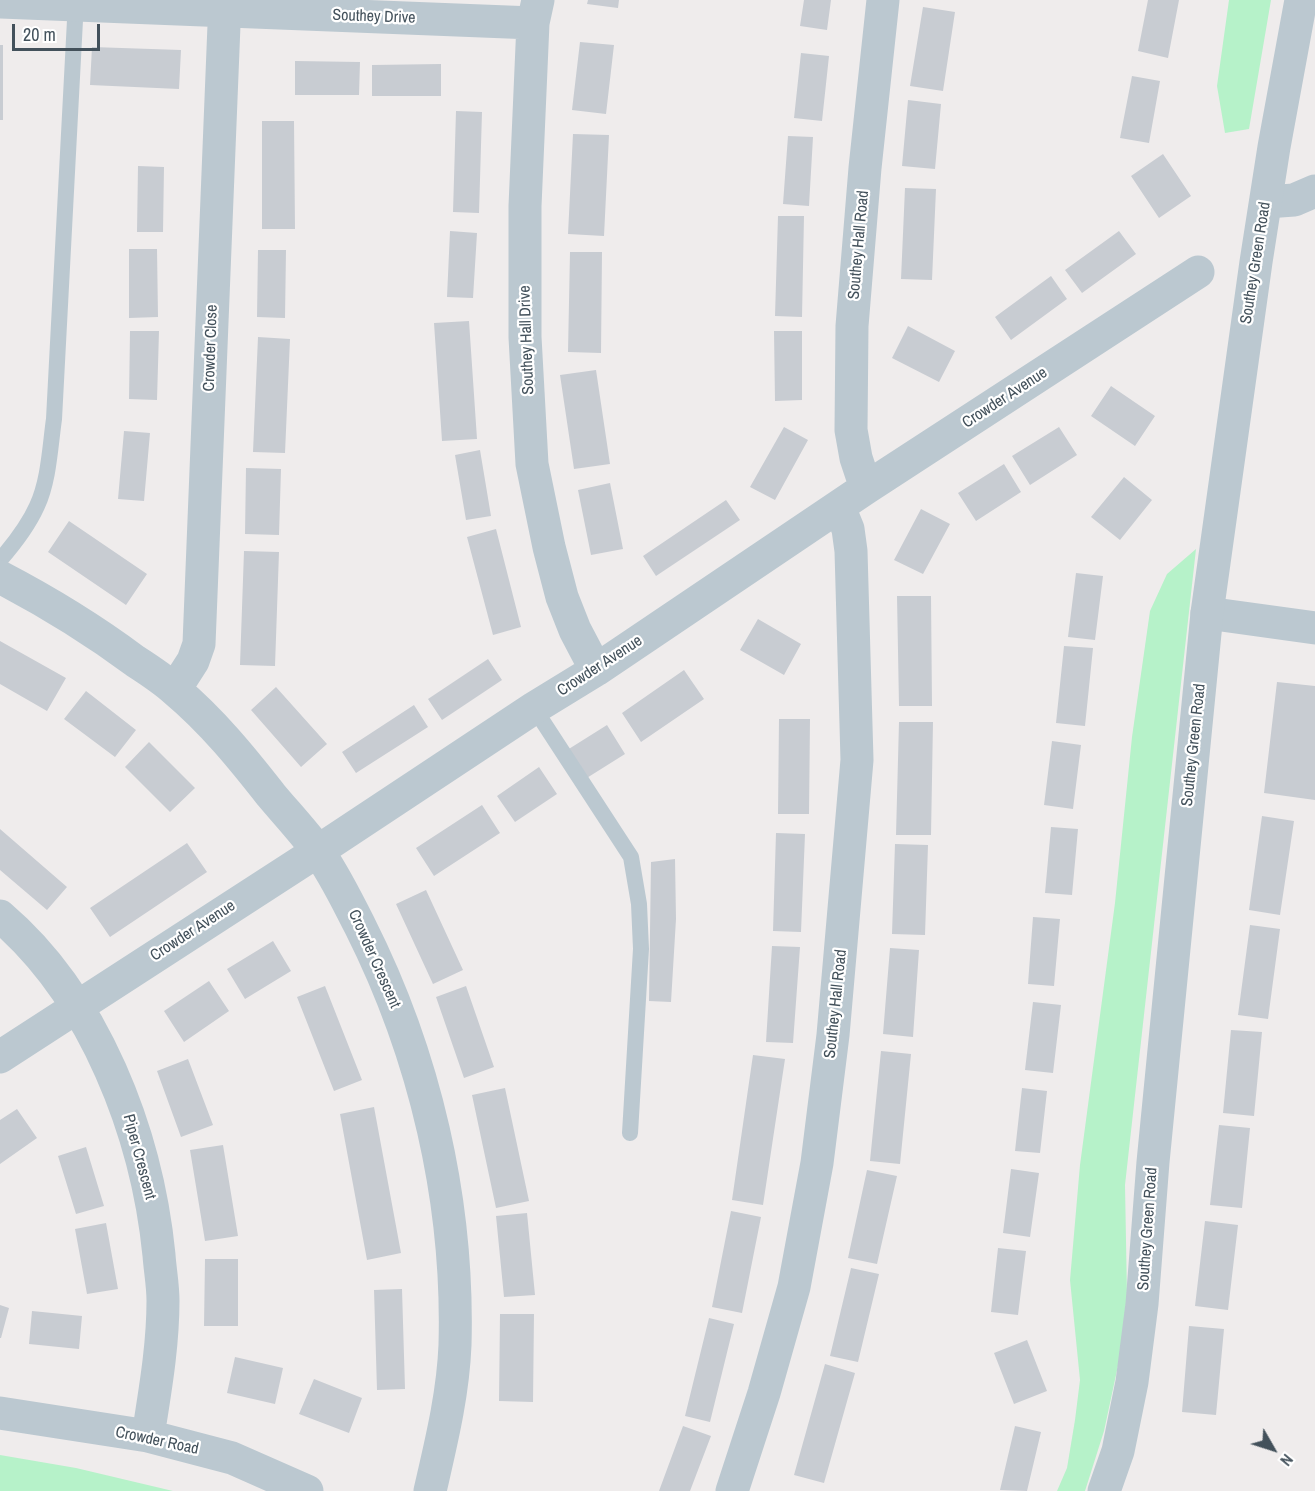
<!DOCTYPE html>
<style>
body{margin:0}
#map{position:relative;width:1315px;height:1491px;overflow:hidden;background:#efecec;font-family:"Archivo Narrow",sans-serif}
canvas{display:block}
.north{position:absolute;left:1243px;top:1419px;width:60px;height:60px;-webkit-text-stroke:4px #fff;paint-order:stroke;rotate:129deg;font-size:16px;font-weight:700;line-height:24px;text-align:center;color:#43515b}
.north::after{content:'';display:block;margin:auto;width:21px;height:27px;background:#43515b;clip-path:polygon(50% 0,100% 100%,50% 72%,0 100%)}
.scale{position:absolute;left:12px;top:24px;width:88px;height:27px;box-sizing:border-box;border:3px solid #43515b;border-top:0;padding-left:8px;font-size:18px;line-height:21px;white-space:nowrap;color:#43515b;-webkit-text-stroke:4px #fff;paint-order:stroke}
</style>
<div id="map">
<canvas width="1315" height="1491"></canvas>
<div class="north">N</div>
<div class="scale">20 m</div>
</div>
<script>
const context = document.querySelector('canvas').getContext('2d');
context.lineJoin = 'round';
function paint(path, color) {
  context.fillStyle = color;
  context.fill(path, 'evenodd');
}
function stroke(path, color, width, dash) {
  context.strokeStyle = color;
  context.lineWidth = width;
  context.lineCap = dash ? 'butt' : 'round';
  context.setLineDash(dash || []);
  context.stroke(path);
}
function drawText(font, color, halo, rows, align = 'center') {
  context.font = font + ' "Archivo Narrow",sans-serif';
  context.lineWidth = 4.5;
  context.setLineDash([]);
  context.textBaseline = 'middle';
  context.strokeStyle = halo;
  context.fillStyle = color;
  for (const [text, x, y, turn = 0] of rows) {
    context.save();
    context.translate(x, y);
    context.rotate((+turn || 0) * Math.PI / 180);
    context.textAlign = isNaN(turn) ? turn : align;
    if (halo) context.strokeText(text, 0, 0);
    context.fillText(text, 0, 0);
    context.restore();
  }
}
const green = new Path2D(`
 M1229,0H1271L1249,129L1225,133L1217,86Z
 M1196,549L1125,1185L1127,1296L1119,1361L1104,1431L1085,1491H1057L1067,1468L1075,1420L1080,1380L1070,1280L1080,1165L1115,903L1132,737L1150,611L1167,574Z
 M0,1455L76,1468L173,1491H0Z`);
const building = new Path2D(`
 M588,0H619L618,8L587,4Z
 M804,0H831L827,30L800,26Z
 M1148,0H1179L1168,58L1138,51Z
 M923,7L955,12L943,91L910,86Z
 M580,42L614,45L606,114L572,110Z
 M0,45H3V120H0Z
 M92,47L181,50L179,89L90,85Z
 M801,53L829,56L822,121L794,118Z
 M295,61L360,62L359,95H295Z
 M441,64V96H372V65Z
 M1132,76L1160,81L1149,143L1120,138Z
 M908,100L941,104L935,169L902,166Z
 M456,111L482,112L479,213L453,212Z
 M262,121H294L295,229H262Z
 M573,134L609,135L604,236L568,234Z
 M788,136L813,137L809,206L783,204Z
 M1163,154L1191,196L1159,218L1131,176Z
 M138,166L164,167L163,232H137Z
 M905,188L936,189L932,280L901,279Z
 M778,216H804L802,317L775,316Z
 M450,231L477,233L473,298L447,297Z
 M1119,231L1136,254L1082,293L1065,270Z
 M129,249H157L158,317L129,318Z
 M258,250H286L285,318L257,317Z
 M570,252H602L601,353L568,352Z
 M1051,276L1067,299L1011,340L995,317Z
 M469,321L477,439L442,441L434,323Z
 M908,326L955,351L939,382L892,358Z
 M130,331H159L157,400L129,399Z
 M774,331H802V400L775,401Z
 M258,337L290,339L285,453L253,452Z
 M596,370L610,464L574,469L560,375Z
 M1111,386L1155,416L1135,446L1091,416Z
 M784,427L808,440L775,500L750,487Z
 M1059,427L1077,455L1030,485L1012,456Z
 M124,431L150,433L144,501L118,499Z
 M480,450L491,516L466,520L455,455Z
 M1004,464L1021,492L976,521L958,493Z
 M246,468L281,469L279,535L245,534Z
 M1124,477L1152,500L1120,540L1091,517Z
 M610,483L623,549L591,555L578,490Z
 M726,500L740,520L656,576L643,556Z
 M921,509L950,524L923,574L894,560Z
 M69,521L147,574L126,605L48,552Z
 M496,529L521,627L493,635L467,537Z
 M244,551L279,552L275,666L240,665Z
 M1076,573L1103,576L1095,640L1068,637Z
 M897,596H931L932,706H899Z
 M758,619L801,644L784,675L740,650Z
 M0,641L66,678L47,711L0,684Z
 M1064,646L1093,648L1085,726L1056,723Z
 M488,659L502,680L442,720L428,699Z
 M684,670L704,699L641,742L622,713Z
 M1277,682L1315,686V800L1264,793Z
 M276,687L327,744L301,767L251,710Z
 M86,691L136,730L115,757L64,719Z
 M414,705L428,727L356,773L342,752Z
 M779,719H810L809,814H778Z
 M899,722H933L931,835H896Z
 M607,725L625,754L582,781L564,752Z
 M1052,741L1081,745L1073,809L1044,805Z
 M149,742L195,788L170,812L125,767Z
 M539,767L557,794L515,822L497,796Z
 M482,805L500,833L434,876L416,848Z
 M1262,816L1294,821L1280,915L1249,910Z
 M1051,827L1078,829L1072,895L1045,893Z
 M0,829L67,887L47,910L0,870Z
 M776,833L805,834L801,932L773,931Z
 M187,843L207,872L110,937L90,908Z
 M895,844L928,845L925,935L892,934Z
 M675,859L676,919L671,1002L649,1001L651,862Z
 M426,890L463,970L433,984L396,904Z
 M1033,917L1060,919L1054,986L1028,984Z
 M1250,925L1280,929L1268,1019L1238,1015Z
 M273,941L291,971L245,999L227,969Z
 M772,946L800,947L793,1043L766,1042Z
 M890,948L919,950L913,1037L883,1034Z
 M209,981L229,1011L184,1042L164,1011Z
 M325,986L362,1080L334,1091L297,997Z
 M466,986L494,1067L464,1078L436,997Z
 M1033,1002L1061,1005L1053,1073L1025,1070Z
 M1231,1030L1262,1032L1254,1116L1223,1113Z
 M881,1051L911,1054L900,1164L870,1161Z
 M753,1055L785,1059L763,1205L732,1200Z
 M188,1059L213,1125L181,1137L157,1071Z
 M505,1088L529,1201L496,1208L472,1095Z
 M1022,1088L1047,1091L1040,1153L1015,1151Z
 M374,1107L401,1253L367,1260L340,1114Z
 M17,1109L37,1138L0,1164V1120Z
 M1219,1125L1250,1128L1242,1208L1210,1205Z
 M223,1145L238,1236L205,1241L190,1150Z
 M86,1147L104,1206L76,1214L58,1156Z
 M1011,1169L1039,1173L1030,1237L1003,1233Z
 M867,1170L897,1176L877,1264L848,1258Z
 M731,1211L761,1217L742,1313L712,1307Z
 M527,1213L535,1295L504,1297L496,1216Z
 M1205,1221L1238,1225L1228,1310L1195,1306Z
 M106,1223L118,1289L87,1294L75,1229Z
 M998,1248L1026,1251L1018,1315L991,1312Z
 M205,1259H238V1326H204Z
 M851,1268L879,1274L858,1362L830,1356Z
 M402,1289L405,1389L377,1390L374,1290Z
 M0,1305L9,1308L1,1338H0Z
 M32,1311L82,1316L79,1349L29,1344Z
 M500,1314H534L533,1402L499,1401Z
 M709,1318L734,1324L710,1422L685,1416Z
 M1189,1326L1224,1329L1216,1415L1182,1412Z
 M1027,1340L1047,1391L1014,1404L994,1353Z
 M235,1357L283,1368L275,1404L227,1393Z
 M825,1364L855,1373L824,1483L794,1475Z
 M314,1379L362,1398L349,1433L299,1414Z
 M683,1426L711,1436L690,1491H659Z
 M1015,1426L1041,1432L1027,1491L1000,1490Z`);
const service = new Path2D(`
 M0,560C14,544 28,526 37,506C49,480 50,447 54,419L76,1
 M534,708L631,857L639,904L641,949L630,1133`);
const minor = new Path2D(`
 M538,0L533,23L525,206V337L532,464L549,547L562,597L575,630L596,670
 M0,2L533,23
 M1266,202L1294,200L1315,191
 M866,488L856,458L851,430L852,326L865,168L883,0
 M0,577C48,602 92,629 135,661C149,670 163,679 175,690C212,721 242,758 271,795C286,813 303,831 317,850C334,873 347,901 360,926C425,1055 459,1201 455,1345C453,1395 441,1443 430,1491
 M1207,613L1315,628
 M175,689L193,661L199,644L225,0
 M0,916C95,997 147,1134 159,1255C160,1270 163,1285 163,1301C163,1346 155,1391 148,1436
 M0,1057L318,851L534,708L596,670L866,488L1198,272
 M0,1413L148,1436L232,1458L307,1491
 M732,1491L764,1393L794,1287L817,1163L833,1035L857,760L851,551L848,529L839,507`);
const tertiary = new Path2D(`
 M1104,1491L1118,1451L1132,1382L1142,1304L1153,1162L1207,613L1256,262L1274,147L1301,0`);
const streetNames = [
 ["Southey Drive",374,17,2],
 ["Southey Hall Road",859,245,-85],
 ["Southey Green Road",1256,263,-81],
 ["Southey Hall Drive",527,340,-92],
 ["Crowder Close",211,348,-88],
 ["Crowder Avenue",1005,398,-33],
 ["Crowder Avenue",600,666,-33],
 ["Southey Green Road",1194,745,-84],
 ["Crowder Avenue",193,931,-33],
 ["Crowder Crescent",374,959,66],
 ["Southey Hall Road",836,1004,-84],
 ["Piper Crescent",139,1157,75],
 ["Southey Green Road",1148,1229,-86],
 ["Crowder Road",157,1441,12]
];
paint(green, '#b6f2c9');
paint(building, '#c8ccd2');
stroke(service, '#bbc8d0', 16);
stroke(minor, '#bbc8d0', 33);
stroke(tertiary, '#bbc8d0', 33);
drawText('16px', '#43515b', '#fff', streetNames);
</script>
